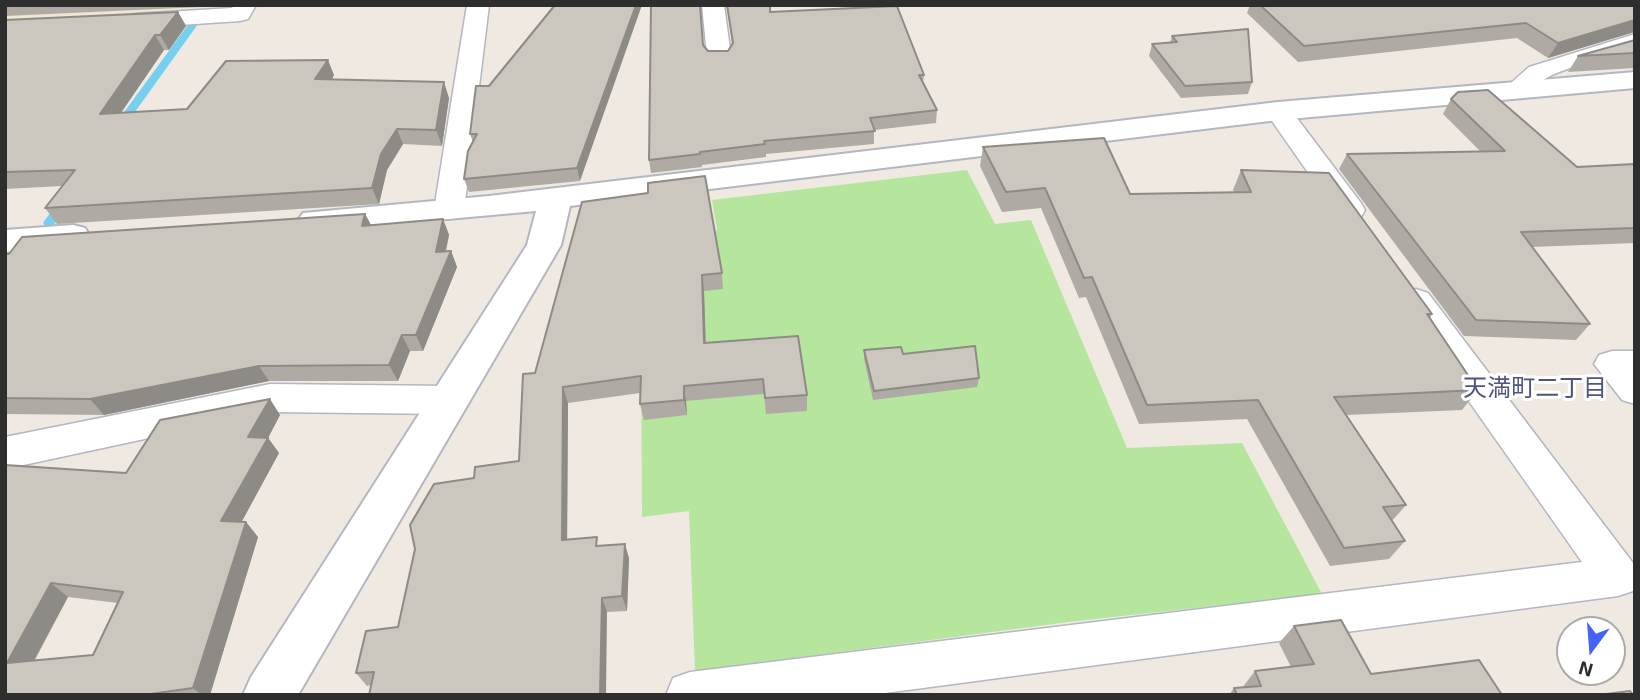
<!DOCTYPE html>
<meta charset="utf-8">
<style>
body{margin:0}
#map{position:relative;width:1640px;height:700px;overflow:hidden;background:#efe9e1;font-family:"Exo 2",sans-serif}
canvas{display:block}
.frame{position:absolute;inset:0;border:7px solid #2e2e2e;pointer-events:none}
.north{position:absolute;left:1556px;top:616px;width:70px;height:70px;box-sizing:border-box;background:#fff;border:2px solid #ababab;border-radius:50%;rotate:196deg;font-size:19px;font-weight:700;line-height:28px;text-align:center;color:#2e2e2e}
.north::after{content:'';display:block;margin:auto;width:24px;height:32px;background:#4264fb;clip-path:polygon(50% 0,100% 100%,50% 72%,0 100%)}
</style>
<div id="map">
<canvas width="1640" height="700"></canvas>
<div class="frame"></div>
<div class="north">N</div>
</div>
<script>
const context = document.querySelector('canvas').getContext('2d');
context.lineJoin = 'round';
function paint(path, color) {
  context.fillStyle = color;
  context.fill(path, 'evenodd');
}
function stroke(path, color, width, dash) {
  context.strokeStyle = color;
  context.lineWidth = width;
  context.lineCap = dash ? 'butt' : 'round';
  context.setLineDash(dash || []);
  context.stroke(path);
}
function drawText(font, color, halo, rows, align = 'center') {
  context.font = font + ' "Exo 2","Noto Sans JP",sans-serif';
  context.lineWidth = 6;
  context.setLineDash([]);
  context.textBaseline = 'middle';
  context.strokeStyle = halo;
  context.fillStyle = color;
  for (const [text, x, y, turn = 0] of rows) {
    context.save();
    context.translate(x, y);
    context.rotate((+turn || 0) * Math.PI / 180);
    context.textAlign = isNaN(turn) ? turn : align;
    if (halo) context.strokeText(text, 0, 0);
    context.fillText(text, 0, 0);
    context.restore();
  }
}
const education = new Path2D(`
 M5,5H232L224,10L5,22Z`);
const green = new Path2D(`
 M967,170L995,224L1031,220L1127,448L1242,443L1322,594L1068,622L695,671L689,511L642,517L641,332L652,239L717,230L712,200Z`);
const stream = new Path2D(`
 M190,22L198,24L122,130H114V126Z
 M63,200L69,204L67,207L53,226H45L43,223L45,220L59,201Z`);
const minor = new Path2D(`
 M234,5H256L248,19L240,21L135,28L127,26L123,21L127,16L135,14L232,8Z
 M467,5H489L464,210L460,217L449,219L438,217L434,210Z
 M702,5H724L731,56L728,61L719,63L710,61L707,56Z
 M1635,34V49C1613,56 1561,68 1545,79C1531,88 1525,100 1507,95L1503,90L1529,67Z
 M1278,103L1287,105L1361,203L1365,210L1361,217L1350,219L1339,217L1265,111L1269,105Z
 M1416,289L1428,293L1633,563V591L1618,596L870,695H666L673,678L690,672L1582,562L1404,309L1399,301L1404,293Z
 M1612,351H1635V404L1622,400L1594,364L1599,355Z
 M270,384L449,386L462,390L467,400L462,410L449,414L270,412L5,469V437Z`);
const tertiary = new Path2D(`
 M1635,72V88L1278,120L570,206L561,245L298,695H243L251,677L527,245L536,211L315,231L303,227L298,220L303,213L489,196L1278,102Z
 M73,225L85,228L90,236L85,244L5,252V230Z`);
const wall = new Path2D(`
 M5,5H202L201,7L5,16Z
 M555,5L580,181L469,192L464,179L473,142L470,134L489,86Z
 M727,5H770V12L924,75L923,83L937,110L936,123L874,130V144L766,154V157L702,165V167L651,173L649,160L704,45L708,51H728L732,44Z
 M1250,5H1635V32L1548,58L1517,38L1298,62L1247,13Z
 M178,12L186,26L169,50H164L121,112L187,109L334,75L332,80L449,98L442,146L403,144L387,170L379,204L57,224L45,208L62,186L5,189V20Z
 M1172,36L1252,82L1248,94L1181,98L1149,56L1152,44L1170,43Z
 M1635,40V68L1568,72L1578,56Z
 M1451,99L1577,167L1635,164V243L1532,247L1590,324L1576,340L1464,336L1339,169L1347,154L1480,151L1443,114Z
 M983,147L1130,194L1234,192L1233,190L1241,170L1432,314L1430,318L1478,390L1462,410L1346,415L1406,505L1392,521L1405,541L1389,559L1330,566L1247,419L1139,424L1086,297L1079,298L1041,208L1002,212L980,166Z
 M648,193L722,273L723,289L704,291L706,343L807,395V411L766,414L764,394L686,401L687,415L644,420L640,404V393L568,403L567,539L600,546L629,558L627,611L607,612L371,685L367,686L356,673L398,627L474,478L519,461L535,373Z
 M365,214L371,225L443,219L449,235L446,251H451L457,267L423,351H410L398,381H269L104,415L5,414V254Z
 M864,350L903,354L979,378L977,387L873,400L864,359Z
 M280,415L268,438L279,453L241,522H246L258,537L210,695H5V465L126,473ZM68,597L118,603L93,655L35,660Z
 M1294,626L1371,674L1502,695H1229L1234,688H1242L1255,671L1291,667L1279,643Z`);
const shadedWall = new Path2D(`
 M636,5H642L580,181L577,168Z
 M178,12L186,26L169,50L160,35Z
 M1635,20L1634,32L1548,58L1558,43Z
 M155,35L164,50L110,129L100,114Z
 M328,60L334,75L322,95L315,79Z
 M444,82L449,98L442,146L436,130Z
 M397,129L403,144L387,170L379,204L372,188L381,154Z
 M365,214L373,229L362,226Z
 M443,219L449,235L442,268L436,252Z
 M451,251L457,267L423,351L416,335Z
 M702,275L704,291L706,359L704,343Z
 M402,335L410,351L398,381L389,365Z
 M259,366L269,381L104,415L90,399Z
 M684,386L686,401L687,415L684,400Z
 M563,387L568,403L567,554L562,540Z
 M270,399L280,415L268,438L279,453L234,536L221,521L248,437Z
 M246,522L258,537L210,695H202L193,688Z
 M625,544L629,558L627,611L622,596Z
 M51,583L68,597L26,675L7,663Z
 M602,598L607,612L606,695H600Z`);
const building = new Path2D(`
 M555,5H636L577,168L464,179L468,151L477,134H470L476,86H489Z
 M651,5H700L703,45L708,51H728L733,43L727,5H770V12L897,6L924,75H919L937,110L870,118L875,131L764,141L765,144L700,152V154L649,160Z
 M1260,5H1635V20L1558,43L1526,23L1304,46Z
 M178,12L160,35H155L100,114L187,109L226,61L328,60L315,79L444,82L436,130L397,129L381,154L372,188L45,208L75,170L5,172V20Z
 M1248,29L1252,82L1185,86L1152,44L1177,42L1172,36Z
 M1635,40V53L1578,56Z
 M1488,90L1577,167L1635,164V228L1521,232L1590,324L1476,320L1347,154L1505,151L1451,99L1458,92Z
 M1104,138L1130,194L1251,192L1241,170L1329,173L1432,314H1427L1478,390L1334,397L1406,505L1383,507L1405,541L1344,548L1258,400L1147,405L1092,277L1084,278L1045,188L1006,192L983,147Z
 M705,176L722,273L702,275L704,343L798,336L807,395L765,398L763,379L684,386V400L640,404L641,376L563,387L562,540L597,537L596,546L625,544L622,596L602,598L600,695H369L374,672L356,673L366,631L398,627L415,549L410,525L434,484L474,478L475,467L519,461L523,374L535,373L582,202L648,193V183Z
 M365,214L362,226L443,219L436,252L451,251L416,335H402L389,365L259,366L90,399L5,398V254H9L22,237Z
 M975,346L979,378L874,391L864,350L901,347L903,354Z
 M270,399L248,437L268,438L221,521L246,522L193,688L143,695H5V465L126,473L160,420ZM51,583L123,592L93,655L7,663Z
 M1341,620L1371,674L1479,660L1502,695H1237L1234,688L1261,686L1255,671L1314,664L1294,626Z
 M1630,691L1633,695H1598Z`);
const neighbourhoodNames = [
 ["天満町二丁目",1535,388]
];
paint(education, '#f0e6d1');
paint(green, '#b6e59e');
paint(stream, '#75cff0');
stroke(minor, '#b4b7c1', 3);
stroke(tertiary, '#b4b7c1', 4);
paint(minor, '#fff');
paint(tertiary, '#fff');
paint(wall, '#afaba4');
paint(shadedWall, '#8e8b86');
paint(building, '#cbc7bf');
stroke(building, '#8e8b86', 2);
drawText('24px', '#4d5680', '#fff', neighbourhoodNames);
</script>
